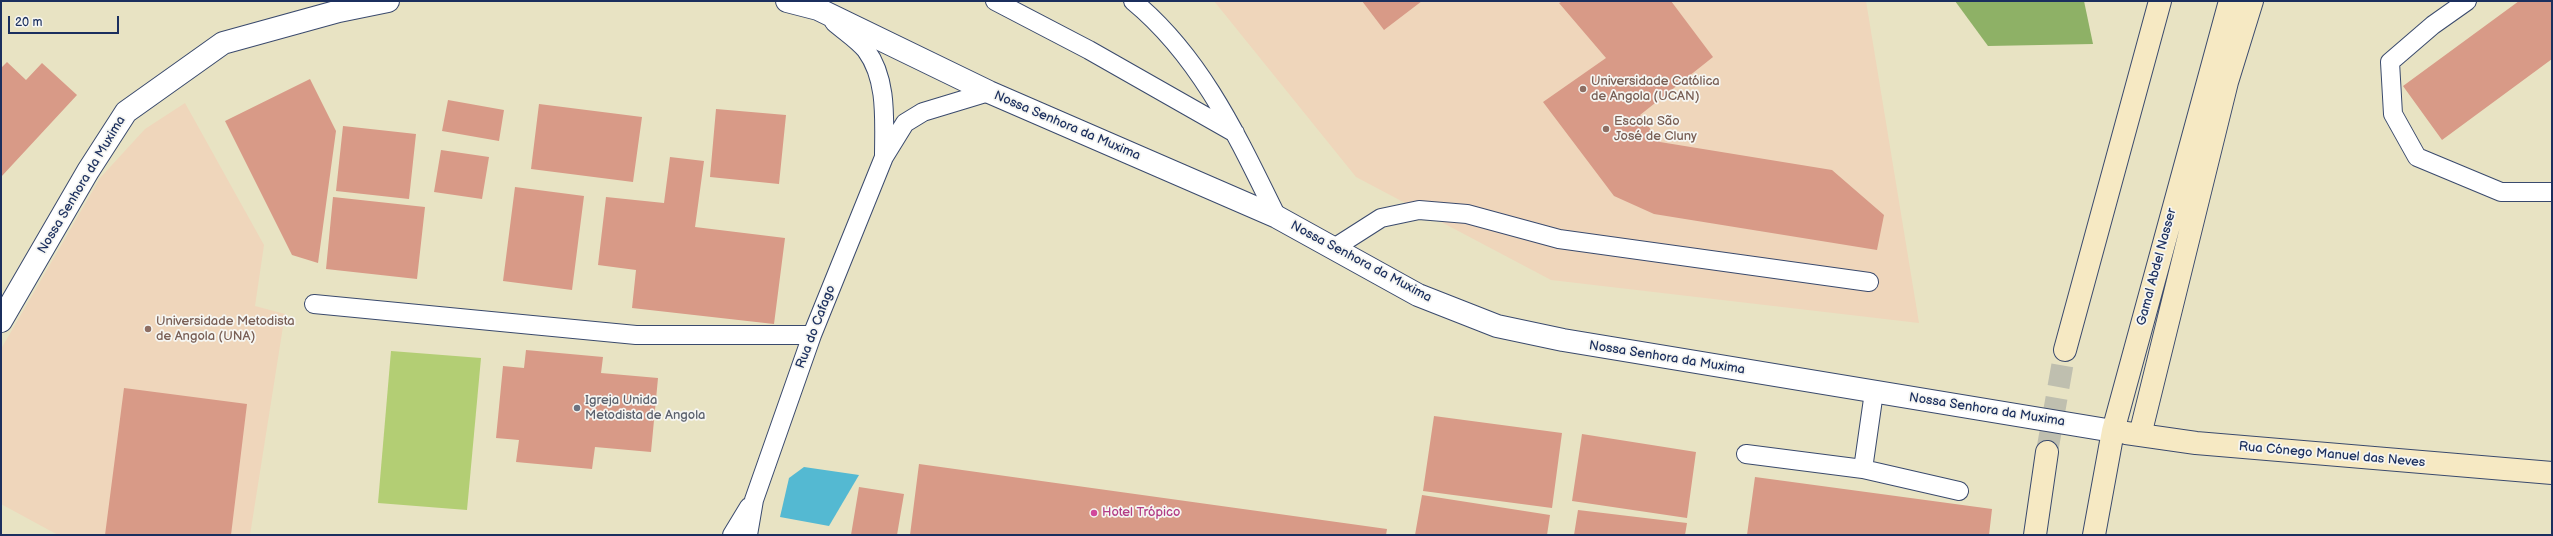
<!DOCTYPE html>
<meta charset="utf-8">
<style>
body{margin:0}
#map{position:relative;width:2553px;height:536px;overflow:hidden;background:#e8e3c3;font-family:"Balsamiq Sans",sans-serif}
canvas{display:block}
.frame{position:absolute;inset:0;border:2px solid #1b2f5e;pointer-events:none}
.scale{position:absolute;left:8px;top:16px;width:111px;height:18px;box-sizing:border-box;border:2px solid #1b2f5e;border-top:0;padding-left:5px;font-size:12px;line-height:14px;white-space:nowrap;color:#1b2f5e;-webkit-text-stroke:3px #f6f6f2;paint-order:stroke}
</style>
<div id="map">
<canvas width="2553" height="536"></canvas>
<div class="frame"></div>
<div class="scale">20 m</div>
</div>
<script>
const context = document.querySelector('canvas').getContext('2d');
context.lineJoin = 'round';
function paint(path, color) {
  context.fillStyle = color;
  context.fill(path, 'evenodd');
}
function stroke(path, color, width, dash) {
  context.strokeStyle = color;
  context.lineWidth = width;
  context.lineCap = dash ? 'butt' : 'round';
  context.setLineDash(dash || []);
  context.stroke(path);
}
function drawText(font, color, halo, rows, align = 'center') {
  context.font = font + ' "Balsamiq Sans",sans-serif';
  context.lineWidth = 3.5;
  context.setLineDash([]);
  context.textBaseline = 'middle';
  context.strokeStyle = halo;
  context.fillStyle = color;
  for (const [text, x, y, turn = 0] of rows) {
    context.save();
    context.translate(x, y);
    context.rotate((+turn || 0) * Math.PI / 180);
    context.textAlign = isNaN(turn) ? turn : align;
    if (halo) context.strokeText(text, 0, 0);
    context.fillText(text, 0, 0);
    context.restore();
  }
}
const built = new Path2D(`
 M1214,1H1866L1919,323L1551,280L1356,177Z
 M185,103L264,245L255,306L285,314L250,535H58L1,504V349L100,178L145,129Z`);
const green = new Path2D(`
 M391,351L481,358L467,510L378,503Z`);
const forest = new Path2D(`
 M1955,1H2084L2093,44L1988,46Z`);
const water = new Path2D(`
 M804,467L859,475L829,526L780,517L789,478Z`);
const building = new Path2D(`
 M1362,1H1422L1384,30Z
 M1563,1H1671L1713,57L1640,115L1660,142L1832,170L1884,215L1877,250L1654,214L1614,196L1543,102L1606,58L1559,3Z
 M2519,1H2552V59L2442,140L2403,86Z
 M7,62L26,80L42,63L77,95L1,177V68Z
 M310,79L336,131L318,263L292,255L225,121Z
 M448,100L504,110L499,141L442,131Z
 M539,104L642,117L633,182L531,169Z
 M716,109L786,115L779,184L710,177Z
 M343,126L416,134L409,199L336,191Z
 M441,150L489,157L482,199L434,192Z
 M670,157L704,161L695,227L785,238L774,324L632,308L636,270L598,265L606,197L664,203Z
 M515,187L584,196L572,290L503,281Z
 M333,197L425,207L417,279L326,269Z
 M526,350L603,357L601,373L658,378L651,452L595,447L592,469L516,462L519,440L496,438L503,366L524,368Z
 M124,388L247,404L231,535H105Z
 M1434,416L1562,433L1552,508L1423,491Z
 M1582,434L1696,452L1687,518L1572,501Z
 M919,464L1387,529L1386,535H910Z
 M1755,477L1992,509L1989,535H1747Z
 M859,487L904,494L897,535H851Z
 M1422,495L1550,515L1547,535H1415Z
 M1578,510L1687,523L1685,535H1574Z`);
const secondaryTunnel = new Path2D(`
 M2047,452L2065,350`);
const service = new Path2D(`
 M995,1L1089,50L1235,133
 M1133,1C1202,58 1238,138 1277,217
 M2467,1L2433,25L2390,62L2393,114L2417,157L2501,192H2552
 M834,22C844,31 858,40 866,50C888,80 884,121 884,157
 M1334,248L1381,218L1419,210L1467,214L1559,239L1869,282
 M314,304L636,335H812
 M1746,454L1863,469L1959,491
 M1863,469L1874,392
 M732,535L749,507
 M748,535L754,500L812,335L884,157L905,123L923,112L989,92`);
const minor = new Path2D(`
 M787,1L818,9L989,92L1277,217L1418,295L1497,326L1563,340L2113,431
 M1,321L88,171L126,112L223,43L339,11L388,1`);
const secondary = new Path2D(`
 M2065,350L2160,1
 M2126,433L2196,443L2552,473
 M2140,435L2227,82L2252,1
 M2035,535L2047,452
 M2094,535L2113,431L2230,1`);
const markers = [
 [1583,89,4,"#8d6e63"],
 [1606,129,4,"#8d6e63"],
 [148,329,4,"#8d6e63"],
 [577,408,4,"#6b7280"],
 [1094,513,4,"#d1479c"]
];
const educationNames = [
 ["Universidade Católica",1591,82],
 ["de Angola (UCAN)",1591,97],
 ["Escola São",1614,122],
 ["José de Cluny",1614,137],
 ["Universidade Metodista",156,322],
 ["de Angola (UNA)",156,337]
];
const streetNames = [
 ["Nossa Senhora da Muxima",1067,126,23],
 ["Nossa Senhora da Muxima",82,185,-59],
 ["Nossa Senhora da Muxima",1361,262,28],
 ["Gamal Abdel Nasser",2157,267,-75],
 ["Rua do Cafago",816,327,-69],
 ["Nossa Senhora da Muxima",1667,358,9],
 ["Nossa Senhora da Muxima",1987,410,9],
 ["Rua Cónego Manuel das Neves",2332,455,5]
];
const worshipNames = [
 ["Igreja Unida",585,401],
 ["Metodista de Angola",585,416]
];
const hotelNames = [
 ["Hotel Trópico",1102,513]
];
paint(built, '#efd6bb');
paint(green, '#b3ce74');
paint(forest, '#8eb166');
paint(water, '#54b9d2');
paint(building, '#d89a87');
stroke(secondaryTunnel, '#bfbfaf', 22, [22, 11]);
stroke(service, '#3a4a6d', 20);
stroke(minor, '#3a4a6d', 24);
stroke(secondary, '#3a4a6d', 24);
stroke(service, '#fff', 18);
stroke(minor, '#fff', 22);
stroke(secondary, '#f6e9c3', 22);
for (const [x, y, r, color] of markers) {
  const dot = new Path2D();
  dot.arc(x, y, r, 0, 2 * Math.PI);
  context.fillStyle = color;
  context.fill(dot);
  stroke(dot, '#f6f6f2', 1.5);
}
drawText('13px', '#785e54', '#f6f6f2', educationNames, 'left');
drawText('13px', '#1b2f5e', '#f6f6f2', streetNames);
drawText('13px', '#5b616d', '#f6f6f2', worshipNames, 'left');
drawText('13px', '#b23c85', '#f6f6f2', hotelNames, 'left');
</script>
